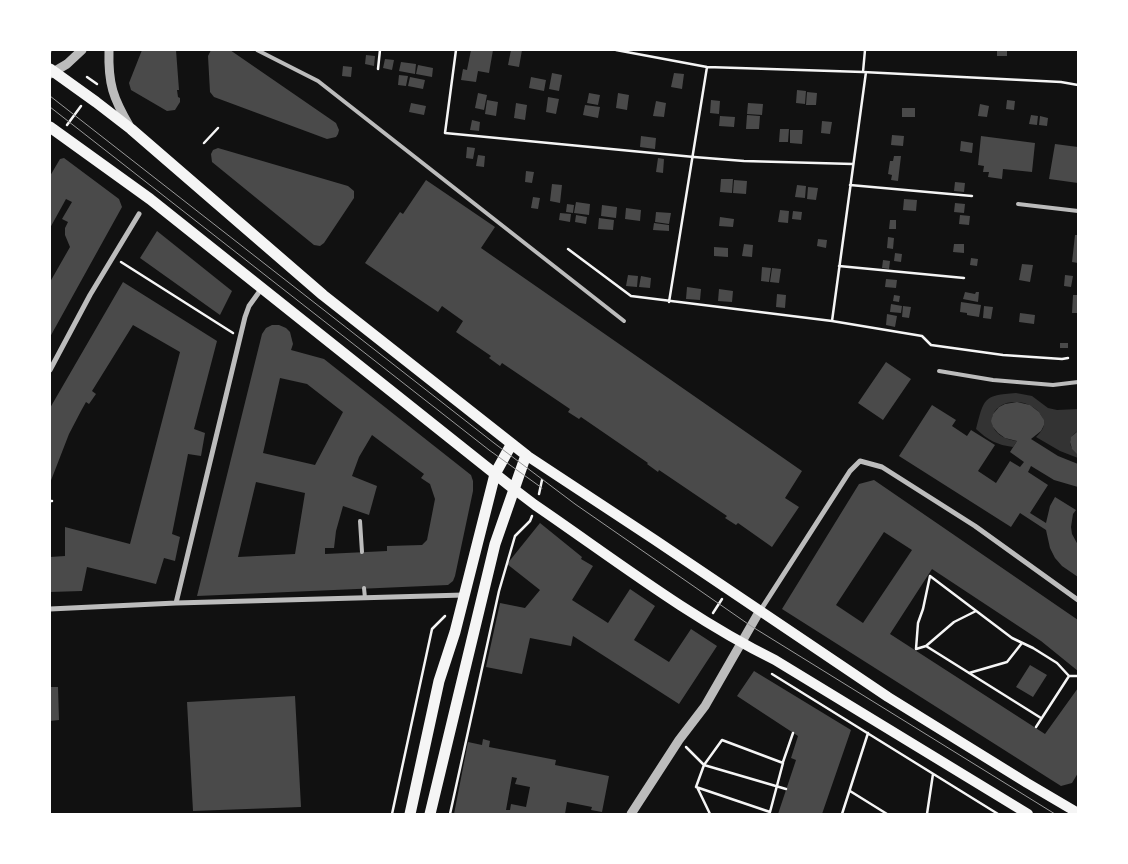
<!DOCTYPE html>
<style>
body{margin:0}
#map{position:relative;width:1128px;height:864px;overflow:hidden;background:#111;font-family:Roboto,sans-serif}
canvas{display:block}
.frame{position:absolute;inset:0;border:51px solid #fff;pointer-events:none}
</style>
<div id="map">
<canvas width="1128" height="864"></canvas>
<div class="frame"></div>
</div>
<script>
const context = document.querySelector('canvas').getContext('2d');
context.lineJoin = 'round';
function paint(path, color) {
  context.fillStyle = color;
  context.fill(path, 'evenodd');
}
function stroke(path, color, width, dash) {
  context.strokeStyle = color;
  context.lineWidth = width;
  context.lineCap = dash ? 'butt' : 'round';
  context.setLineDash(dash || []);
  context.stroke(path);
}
const water = new Path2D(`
 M1016,393L1032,396L1048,408L1057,410L1078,409V431C1067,438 1068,447 1078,454V458L1060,451L1036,437C1042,431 1047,425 1042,417C1039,410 1031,405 1024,403C988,395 978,436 1017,441L1013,447C997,445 988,440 976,429C984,399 983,395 1016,393Z`);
const building = new Path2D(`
 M142,50H176L179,90H177L178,97L180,98V102L175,110L167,111L131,90L129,83Z
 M211,50H230L336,123L339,130L338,134L336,137L327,139L214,97L210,92L208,56Z
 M471,50H493L489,73L478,71L476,82L461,80L463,69L467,70Z
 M511,50H522L519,67L508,65Z
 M997,50H1007V56H997Z
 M366,55L375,56L374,66L365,64Z
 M385,59L394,60L392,70L383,68Z
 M401,62L416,64L415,74L399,71Z
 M418,65L433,68L432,77L416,74Z
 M343,66L352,67L351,77L342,76Z
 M552,73L562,75L559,91L549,89Z
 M674,73L684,74L682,89L671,87Z
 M399,75L408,76L406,86L398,85Z
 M410,77L425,80L423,89L408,86Z
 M531,77L546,80L544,91L529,88Z
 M797,90L806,91L805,104L796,103Z
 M807,92L817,93L816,105H806Z
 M478,93L487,95L484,110L475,108Z
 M589,93L600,95L598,105L587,103Z
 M618,93L629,95L627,110L616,108Z
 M548,97L559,99L556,114L546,112Z
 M487,100L498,102L496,116L485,114Z
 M711,100L720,101L719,114L710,113Z
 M1007,100L1015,101L1014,110L1006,109Z
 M656,101L666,103L664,117L653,116Z
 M411,103L426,106L424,115L409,112Z
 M516,103L527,105L525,120L514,118Z
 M748,103L763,104L762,115L747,114Z
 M980,104L989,106L987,117L978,116Z
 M585,105L600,107L598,118L583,115Z
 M902,108H915V117H902Z
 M747,115L760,116L759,129H746Z
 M1031,115L1038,116L1037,125L1029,124Z
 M720,116L735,117L734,127L719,126Z
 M1040,116L1048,118L1047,126L1039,125Z
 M472,120L480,122L479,131L470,130Z
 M822,121L832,122L830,134L821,133Z
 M780,129H789L788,142H779Z
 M790,130H803L802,144L790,143Z
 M892,135L904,136L903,146L891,145Z
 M641,136L656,138L655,149L640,147Z
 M981,136L1035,143L1032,172L1003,169L1002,179L988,177L989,172H983L984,166L978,165Z
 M961,141L973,143L972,153L960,151Z
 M1055,144L1078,147V183L1049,179Z
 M467,147L475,148L473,159L466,158Z
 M218,148L348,186L354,191V198L324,243L320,246L314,245L212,162L211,154L213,150Z
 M478,155L485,156L484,167L476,166Z
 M894,156H901L898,181L891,180L892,175L888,174L890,161H893Z
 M64,158L119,199L122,207L50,337V282L70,247L65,235V228L68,222L62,219L72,202L66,199L50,228V176L60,159Z
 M658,158L664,159L663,173L656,172Z
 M526,171L534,172L532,183L525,182Z
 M721,179H733L732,193L720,192Z
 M426,180L495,227L481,248L802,471L785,498L799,507L772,547L738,523L736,525L725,518L727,516L659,470L658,472L647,464L648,463L581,417L579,419L568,412L570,409L502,363L500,366L489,358L491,356L456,332L463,321L442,306L438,312L365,263L400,212L403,214Z
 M734,180L747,181L746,194L733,193Z
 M955,182L965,183L964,192L954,191Z
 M552,184L562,185L560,203L550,201Z
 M797,185L806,186L805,198L795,197Z
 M808,187L818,188L816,200L807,199Z
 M533,197L540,198L538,209L531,208Z
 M904,199L917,200L916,211L903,210Z
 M576,202L590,204L589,215L574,213Z
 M955,203L965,204L964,213L954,212Z
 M567,204L574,205L573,213L566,212Z
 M602,205L617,207L616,218L601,216Z
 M626,208L641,210L640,221L625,219Z
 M780,210L789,211L788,223L778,222Z
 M793,211L802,212L801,220L792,219Z
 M656,212L671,213L669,224L655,222Z
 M560,213L571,214L570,222L559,220Z
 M576,215L587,217L586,224L575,222Z
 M960,215L970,216L969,225L959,224Z
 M720,217L734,219L733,227L719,226Z
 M599,218L614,220L613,230L598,229Z
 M890,220H896V229H889Z
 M654,223L669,225V231L653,230Z
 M157,231L232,291L220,315L140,258Z
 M1075,235H1078V263L1072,262Z
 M888,237L894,238L893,249L887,248Z
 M818,239L827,240L826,248L817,246Z
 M744,244L753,245L752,257L742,256Z
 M954,244H964V253L953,252Z
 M714,247L728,248V257L714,256Z
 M895,253L902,254L901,262L894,261Z
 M971,258L978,259L977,266L970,265Z
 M883,260L890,261L889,269L882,268Z
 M1022,264L1033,265L1030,282L1019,280Z
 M762,267L771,268L769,282L761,281Z
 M772,268L781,269L779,283L770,282Z
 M628,275L638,276L637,287L626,286Z
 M1065,275L1073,276L1071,287L1064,286Z
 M641,276L651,278L650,288L639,287Z
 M886,279L897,280L896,288L885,287Z
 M123,282L217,341L194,429L205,433L201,456L188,454L172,534L180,537L175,561L164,558L156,584L87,567L82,591L50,592V557L65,556V527L130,544L180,352L133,325L92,391L96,394L89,404L86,402L81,411L69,434L50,483V408Z
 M687,287L701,289L700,300L686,299Z
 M719,289L733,291L732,302L718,301Z
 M965,292L975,294L976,292H979L978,302L963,299Z
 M777,294L786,295L785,308L776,307Z
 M894,295L900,296L899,302L893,301Z
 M1073,295H1078V313H1072Z
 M961,302L981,305L979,317L967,315V313L960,312Z
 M891,304L902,306L901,313L890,312Z
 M903,306L911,307L909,318L902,317Z
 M984,306L993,307L991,319L983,318Z
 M1020,313L1035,315L1034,324L1019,322Z
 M887,314L897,316L895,327L886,325Z
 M272,325H279L286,328L290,332L293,344L291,350L324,359L471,475L473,481V491L455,576L453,581L448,585L197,596L262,334L266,328ZM280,378L307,384L343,412L315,465L263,453ZM372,435L424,474L421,478L430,484L435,499L427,540L422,545L387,546V551L325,554V548H334L336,531L343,506L369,515L377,486L352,476L359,457ZM256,482L305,493L295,554L238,557Z
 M1060,343H1068V348H1060Z
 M886,362L911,379L883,420L858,403Z
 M1017,402L1030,405L1039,412L1044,420V425L1041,431L1031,439L1058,456L1078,464V487L1054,480L1031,466L1028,472L1048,485L1030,513L1046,523L1050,506L1055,497L1076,510L1073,514L1071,527L1072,534L1078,545V577L1062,566L1055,558L1050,548L1046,530L1020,513L1011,527L899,456L932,405L956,420L952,426L967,436L971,430L995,445L978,471L996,483L1010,461L1020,467L1024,462L1010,452L1017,441L1005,438L998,433L993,427L991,421L993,414L999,407L1005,404Z
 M1078,431V455L1072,449L1070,442L1071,437Z
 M874,480L1078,620V671L1041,641L932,569L890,634L1045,734L1078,688V773L1072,783L1061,786L782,609L859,484ZM884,532L912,550L863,623L836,605Z
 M540,523L582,557L581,559L593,566L572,600L608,623L630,589L655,606L634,640L669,662L691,629L717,646L679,704L573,636L571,646L530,638L522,674L486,667L500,603L525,608L540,590L507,564Z
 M1030,665L1047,675L1033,697L1016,687Z
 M754,671L851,730L822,814H778L796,760L791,758L798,736L737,696Z
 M50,687H58L59,720L50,721Z
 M295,696L301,807L193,811L187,702Z
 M483,739L490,741L489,747L556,760L555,765L609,776L602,812L591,810L592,807L567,802L565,814H454L468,742L482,745ZM512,777L517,778L515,784L530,787L526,807L511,804L510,810H506Z`);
const path = new Path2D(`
 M456,50L445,133L694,157L744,161L853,164
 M616,50L707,67L863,72L1061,82L1078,85
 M50,51V52
 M378,69L380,50
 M863,72L865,50
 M87,77L97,84
 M67,125L81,106
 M204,143L218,128
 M850,185L972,196
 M568,249L631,296L832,321L922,336L931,345L1003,355L1062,359L1068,358
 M121,262L233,333
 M839,266L964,278
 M669,302L707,67
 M832,321L866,72
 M539,494L542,480
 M50,501H52
 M976,611L954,622L926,646L916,649L918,623L923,609L930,576L1012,638L1033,648L1057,663L1069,676L1036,727
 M713,613L722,599
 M926,646L1041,718
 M969,673L1007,662L1022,643
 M772,674L998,814
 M1069,676H1078
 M722,740L783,763L770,812L696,787L704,765Z
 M686,747L704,765L786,789
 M783,762L793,733
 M697,787L710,814
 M850,791L887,814
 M392,814L432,629L445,616
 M450,814L499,591L515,536L530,521L532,516
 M842,814L868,733
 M927,814L933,774`);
const service = new Path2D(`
 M257,50L318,81L624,321
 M1018,204L1078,211
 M939,371L993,380L1053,385L1078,382
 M360,521L362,552
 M364,588L365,598`);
const minor = new Path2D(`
 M50,370L90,295L139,214
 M176,603L245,317L249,306L262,288
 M50,609L176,603L464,595
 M760,611L850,471L860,461L882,467L975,526L1078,600`);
const tertiary = new Path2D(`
 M109,50C108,84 113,98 130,127
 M50,74L67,64L82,50
 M631,814L679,740L705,706L759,612`);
const secondary = new Path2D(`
 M526,455L655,540L888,697L1027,783L1078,813
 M514,489L535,505C614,559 690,618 775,660L1028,814`);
const primary = new Path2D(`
 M50,69L96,102L131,129L323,295L526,455L495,544L430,814
 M50,127L150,199L514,489
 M410,814L439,681L455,632L495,474L511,445`);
const tram = new Path2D(`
 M50,96L494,443L575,504L751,626L1055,814
 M50,107L489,450L542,488`);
paint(water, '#333');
paint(building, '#4a4a4a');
stroke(path, '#f5f5f5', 2.5);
stroke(service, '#bcbcbc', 4);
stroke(minor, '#bcbcbc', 5);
stroke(tertiary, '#bcbcbc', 9);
stroke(secondary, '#f5f5f5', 10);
stroke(primary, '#f5f5f5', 11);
stroke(tram, '#9a9a9a', 1);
</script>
